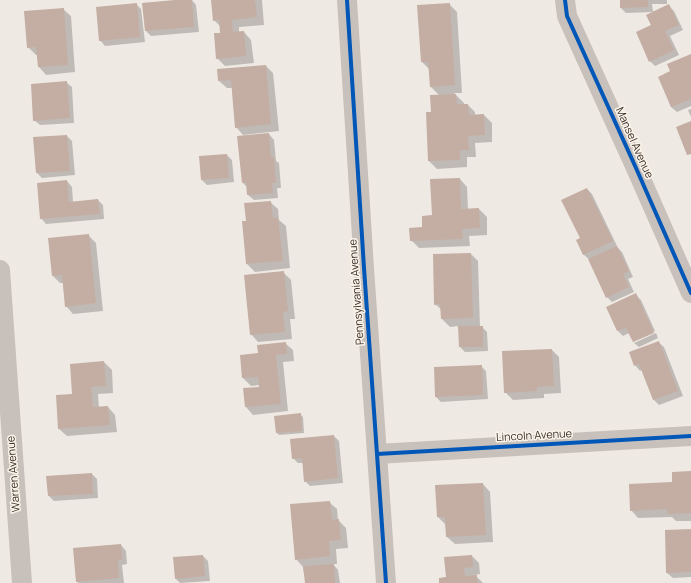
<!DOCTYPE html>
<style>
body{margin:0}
canvas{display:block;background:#efe9e3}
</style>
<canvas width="691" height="583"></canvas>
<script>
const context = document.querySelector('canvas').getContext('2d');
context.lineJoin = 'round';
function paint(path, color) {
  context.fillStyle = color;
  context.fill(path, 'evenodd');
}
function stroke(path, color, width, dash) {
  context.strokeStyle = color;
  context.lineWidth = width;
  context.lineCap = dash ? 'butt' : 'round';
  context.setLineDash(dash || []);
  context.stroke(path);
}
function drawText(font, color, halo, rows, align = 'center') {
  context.font = font + ' Manrope,sans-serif';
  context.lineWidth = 3;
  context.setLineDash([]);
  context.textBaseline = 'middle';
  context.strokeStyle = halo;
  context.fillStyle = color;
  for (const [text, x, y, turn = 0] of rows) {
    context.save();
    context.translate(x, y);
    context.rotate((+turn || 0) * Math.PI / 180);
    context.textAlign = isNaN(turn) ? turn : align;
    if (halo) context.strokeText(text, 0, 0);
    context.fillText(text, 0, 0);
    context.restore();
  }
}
const shadow = new Path2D(`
 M185,0H192L196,5L199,32L151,36L146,31Z
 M212,0H262L264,25L239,27V32H244L251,40L254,63L225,66L217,58L221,34V27L214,20Z
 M621,0H667V4H652L653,12L626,13L621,8Z
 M136,4L141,9L145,42L105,46L100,40Z
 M449,4L457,12L462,93H454L464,103V105H468L475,112V116L484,115L492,123V142L475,143L476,157H467V167L437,169L429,161L432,113L440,96L431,87L430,70L422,62Z
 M669,6L674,11L683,30L670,36L679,55L655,66L650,61L652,26Z
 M63,9L71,16L75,72L46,75L39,67L37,55H36L28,47Z
 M691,55V106L677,112L671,107L659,77L672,72Z
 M266,66L273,73L279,131L243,135L236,127L232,88H227L219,81Z
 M66,82L72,87L74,123L40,125L34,120Z
 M691,109V117L688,110Z
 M269,134L274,140L276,161L279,163L281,188H277L278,198L254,200L248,195V188L243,183Z
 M67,136L72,141L75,175L42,178L37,173Z
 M227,155L232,160L234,182L207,185L202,180Z
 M460,179L467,187L468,209H479L487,217V235L469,236L470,246L419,248L411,240L433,216Z
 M67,181L72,187L73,202L98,200L103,205L104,219L46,224L41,218Z
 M587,189L592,194L617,246H616L622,252L633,277L628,279L634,292L612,302L607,297L590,260L584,255L577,241L581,239Z
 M270,202L278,209L279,220L286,226L290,268L255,272L247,264L243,222H247Z
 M88,235L96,243L103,311L73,314L66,306L63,283H60L53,276Z
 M471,254L478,261L480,327H482L487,332L488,351L465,352L460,347L459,326L450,327L442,319V310L435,304Z
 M283,272L291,280L295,319H290L292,339L258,342L251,334Z
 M636,295L641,300L655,331L634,341V343L629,333L623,336L618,331L608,307Z
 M656,333L658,338L639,347L634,343Z
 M658,342L664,347L683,396L659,405L654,400L642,370L640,371L635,365Z
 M285,343L293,350L294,361L283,362L288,411L253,415L246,407L260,388V385L251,386L243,378L259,354Z
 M552,350L559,357L561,393L544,394V398L513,400L505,392Z
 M104,362L112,370L113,393L98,394L99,408L108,407L115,415L117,432L67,436L59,429L73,394Z
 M481,366L486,371L488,399L441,402L436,397Z
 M300,414L303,417L304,433L279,435L277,433Z
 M334,436L339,441L343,483L310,486L305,481L303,463H298L293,458Z
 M691,472V521H676L672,517L638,518L631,510Z
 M92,474L97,479L98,498L54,501L49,496Z
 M483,484L490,492L493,542L455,544L447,537L445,524L438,517Z
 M329,502L337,509L338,520L346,528L348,548L336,549L337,564H333L338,570L340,583H306L303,567L296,559Z
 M691,530V577L673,578L667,573Z
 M121,545L126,551L127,564L122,565L124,583H79L77,582Z
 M203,556L208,561L210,581L180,583L176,579Z
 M472,556L479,563L480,574L475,575L483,583H440Z`);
const building = new Path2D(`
 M175,0H192L194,27L145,31L142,3Z
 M211,0H255L257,17L232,20L233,32L244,31L246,56L216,59L214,33H220L219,20L213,21Z
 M620,0H648V7L620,8Z
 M137,3L140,37L99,41L96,7Z
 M450,3L455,85L430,87L428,62H421L417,5Z
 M669,4L679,25L665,31L674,50L649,62L636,32L651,25L646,15Z
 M64,8L68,65L38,67L36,47L27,48L24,11Z
 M691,54V99L671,107L658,77L670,71L667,64Z
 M266,65L271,124L235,128L231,80L218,81L217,69Z
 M67,81L70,118L33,121L31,84Z
 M456,94L457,104H468L469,115L484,114L485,135L468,136L469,150H460V160L428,161L426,112H431L430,95Z
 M691,121V154L687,155L676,127Z
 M269,133L271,158L274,157L276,183H272L273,193L247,195L246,182L242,183L237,136Z
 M67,135L70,171L36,173L33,137Z
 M227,154L229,178L201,180L199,156Z
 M460,178L461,209L479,208L480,228L462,229L463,239L410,241L409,228L422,227V216L432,215L430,179Z
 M67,180L69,202L98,199L100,214L40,219L37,183Z
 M587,188L613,241L583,255L576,240L580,238L561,200Z
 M271,201L273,218H278L283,261L246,264L242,221H246L244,203Z
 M89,234L96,303L65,307L62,275L52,276L48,238Z
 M617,246L629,271L623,274L629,287L606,298L588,259Z
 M471,253L473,318L441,319L440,304L434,305L433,254Z
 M284,271L288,311L283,312L285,332L250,335L244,275Z
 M636,293L654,333L633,342L626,328L617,331L606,307Z
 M458,326H483V347H459Z
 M659,341L678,391L653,400L639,364L634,366L629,352Z
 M286,342L287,354L276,355L281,404L245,407L243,388L259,387L258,377L242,378L240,355L258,353L257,345Z
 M552,349L554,386L537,387V391L504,393L502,351Z
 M104,361L106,386L91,387L93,407L108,406L110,425L58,429L56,395L72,394L70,364Z
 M482,365L483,395L435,397L434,367Z
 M301,413L302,431L276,433L274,416Z
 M334,435L338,478L304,482L302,458L292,459L290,439Z
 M691,471V513L668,514L667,509L630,511L629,484L672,482V472Z
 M92,473L93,494L48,496L46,476Z
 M483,483L486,535L446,537L445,517H437L435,485Z
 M330,501L332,520L339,519L341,540L329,541L330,556L295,560L290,504Z
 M691,529V572L666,573L665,530Z
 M121,544L122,560H118L119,578L76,582L73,548Z
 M203,555L205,576L175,579L173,557Z
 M472,555L473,567L464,568L465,576L477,575V583H439V578L446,577L444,557Z
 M334,564L335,583H305L303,566Z`);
const minor = new Path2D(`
 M347,0L364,268L386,583
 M565,0L567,16L636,168L691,293
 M0,270L22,583
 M377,454L691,436`);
const cycleway = new Path2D(`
 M347,0L364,268L386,583
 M565,0L567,16L636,168L691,293
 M377,454L691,436`);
const streetNames = [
 ["Mansel Avenue",634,143,66],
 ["Pennsylvania Avenue",357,292,-94],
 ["Lincoln Avenue",534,436,-3],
 ["Warren Avenue",14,474,-94]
];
paint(shadow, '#0003');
paint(building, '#c4ada3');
stroke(minor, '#c8c1bb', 20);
stroke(cycleway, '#0057b8', 4);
drawText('11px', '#3a2e28', '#fbf4ea', streetNames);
</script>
